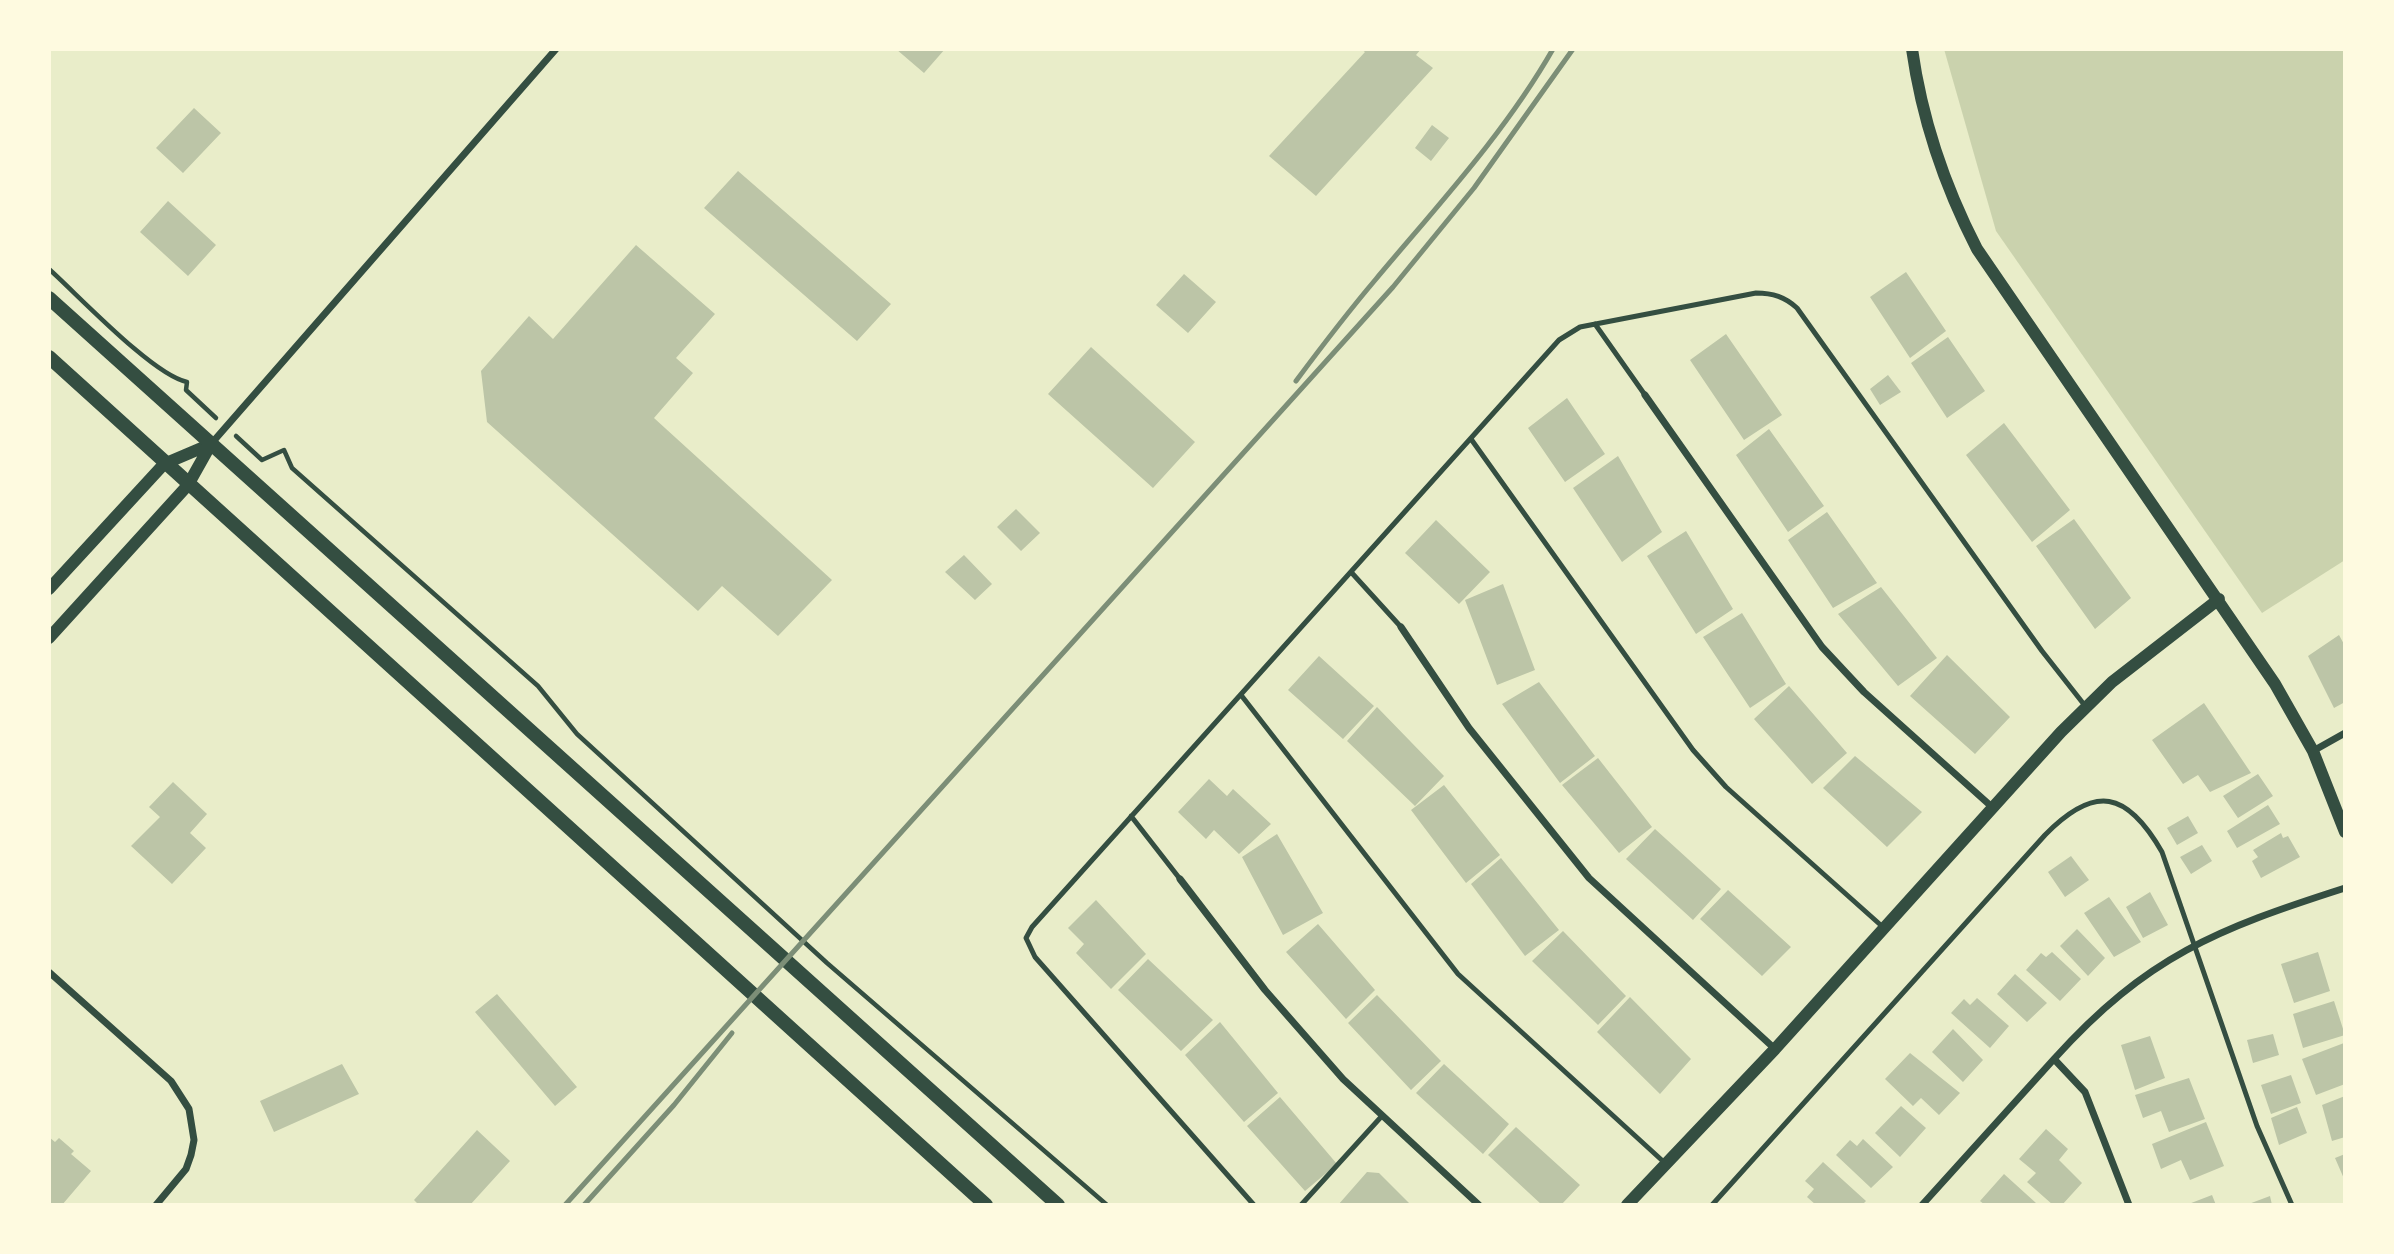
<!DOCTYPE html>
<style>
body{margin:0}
#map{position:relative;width:2394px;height:1254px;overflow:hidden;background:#e9edc9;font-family:"PT Sans",sans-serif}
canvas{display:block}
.frame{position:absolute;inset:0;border:51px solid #fefae0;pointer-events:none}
</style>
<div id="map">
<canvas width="2394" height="1254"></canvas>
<div class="frame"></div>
</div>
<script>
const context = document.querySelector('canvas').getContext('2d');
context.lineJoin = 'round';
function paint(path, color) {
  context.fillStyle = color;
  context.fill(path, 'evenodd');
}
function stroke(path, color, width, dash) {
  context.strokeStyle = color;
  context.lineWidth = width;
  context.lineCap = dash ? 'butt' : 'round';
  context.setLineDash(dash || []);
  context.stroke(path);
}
const green = new Path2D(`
 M1944,49H2345V560L2262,613L1996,231Z`);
const building = new Path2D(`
 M896,49H945L924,73Z
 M1361,49H1421L1416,55L1433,68L1316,196L1269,156L1365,52Z
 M194,108L221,133L183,173L156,148Z
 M1432,125L1449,138L1431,161L1415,148Z
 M738,171L891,304L857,341L704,208Z
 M168,201L216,245L188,276L140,232Z
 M636,245L715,314L676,358L693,373L654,418L832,580L778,636L722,586L698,611L487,422L481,371L529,316L553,339Z
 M1906,272L1946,331L1910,358L1870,297Z
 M1184,274L1216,302L1188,333L1156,305Z
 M1726,334L1782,415L1744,440L1690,360Z
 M1948,337L1985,391L1947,418L1911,363Z
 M1091,347L1195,442L1153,488L1048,394Z
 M1888,375L1901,392L1880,405L1870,389Z
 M1567,398L1605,454L1565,482L1528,428Z
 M2004,423L2070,510L2032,542L1966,455Z
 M1769,429L1824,506L1788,532L1736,455Z
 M1618,456L1662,532L1622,562L1573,488Z
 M1016,509L1040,533L1021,551L997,527Z
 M1827,512L1877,583L1833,608L1788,540Z
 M2074,519L2131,598L2095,629L2036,546Z
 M1436,520L1490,572L1459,604L1405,553Z
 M1686,531L1733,609L1696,634L1647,556Z
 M964,555L992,584L975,600L945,572Z
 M1503,584L1535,670L1497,685L1465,600Z
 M1881,587L1937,658L1898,686L1838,614Z
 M1742,613L1786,684L1750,708L1703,637Z
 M2339,635L2345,646V702L2334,708L2308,656Z
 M1947,655L2010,717L1975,754L1910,696Z
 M1319,656L1374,706L1343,739L1288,690Z
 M1539,682L1595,756L1560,783L1502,704Z
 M1789,686L1847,753L1812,784L1754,719Z
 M2204,703L2251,773L2210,792L2198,775L2183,784L2152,740Z
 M1377,707L1444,776L1415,806L1347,741Z
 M1855,756L1922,812L1887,847L1823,788Z
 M1598,758L1652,827L1619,853L1562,785Z
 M2258,774L2273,796L2238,818L2223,796Z
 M1209,779L1227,796L1233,789L1271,824L1239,854L1214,830L1206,839L1178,812Z
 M173,782L207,814L190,833L206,848L172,884L131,846L160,817L149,807Z
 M1444,785L1500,855L1466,883L1411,810Z
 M2268,805L2280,824L2237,848L2227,831Z
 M2188,816L2198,833L2177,845L2167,828Z
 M1655,829L1721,889L1693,920L1626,859Z
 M2281,833L2283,838L2288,836L2300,857L2261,878L2252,861L2258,857L2253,850Z
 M1277,834L1323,913L1283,935L1242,857Z
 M2202,845L2212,861L2191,874L2180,857Z
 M2071,856L2089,880L2065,897L2048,872Z
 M1501,858L1559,930L1525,956L1471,884Z
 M1728,890L1791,947L1762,976L1700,919Z
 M2150,892L2168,925L2143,938L2126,907Z
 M2109,897L2141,942L2114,957L2084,913Z
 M1096,900L1146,954L1111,989L1076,953L1084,944L1068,928Z
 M1318,924L1375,990L1346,1019L1286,952Z
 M2077,929L2105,958L2088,976L2060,946Z
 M1563,931L1626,996L1598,1025L1532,961Z
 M2052,952L2081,979L2060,1001L2026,970L2041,953L2046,957Z
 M2318,952L2330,991L2294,1003L2281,964Z
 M1148,959L1213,1020L1181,1051L1118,990Z
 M2015,974L2047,1003L2027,1022L1997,994Z
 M497,994L577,1087L555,1106L475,1012Z
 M1377,995L1441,1061L1411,1090L1348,1023Z
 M1630,997L1691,1059L1660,1094L1597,1032Z
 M1977,998L2009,1026L1990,1048L1951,1013L1964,999L1970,1005Z
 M2334,1001L2345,1035L2303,1048L2293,1014Z
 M1220,1022L1278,1093L1244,1122L1185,1055Z
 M1953,1029L1983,1060L1963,1082L1932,1052Z
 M2273,1034L2279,1055L2253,1063L2247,1040Z
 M2150,1036L2165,1078L2135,1090L2121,1045Z
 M2344,1043L2345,1084L2316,1095L2302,1059Z
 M1910,1053L1960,1093L1939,1115L1921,1098L1913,1106L1885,1079Z
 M342,1064L359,1094L274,1132L260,1101Z
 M1444,1064L1509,1124L1483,1154L1416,1093Z
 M2291,1075L2301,1103L2271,1114L2261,1085Z
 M2189,1078L2205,1119L2169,1132L2161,1111L2143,1118L2135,1095Z
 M2345,1096V1137L2332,1141L2322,1105Z
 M1280,1097L1337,1164L1305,1191L1247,1126Z
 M1901,1106L1926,1128L1900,1157L1875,1133Z
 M2297,1107L2307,1133L2279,1145L2271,1118Z
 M2206,1122L2224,1166L2190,1180L2181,1160L2161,1169L2152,1144Z
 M1516,1127L1580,1185L1561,1205H1542L1488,1155Z
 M2046,1129L2068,1149L2059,1160L2082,1183L2062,1205H2053L2027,1182L2036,1173L2019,1159Z
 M477,1130L510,1161L470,1205H419L414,1200Z
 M49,1137L55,1142L59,1138L74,1151L71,1154L91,1171L62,1205H49Z
 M1863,1139L1893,1167L1871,1188L1836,1155L1850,1140L1857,1146Z
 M2345,1154V1181L2335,1158Z
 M1823,1162L1866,1201L1862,1205H1816L1807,1197L1814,1189L1805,1181Z
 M1367,1172L1379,1173L1411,1205H1338Z
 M2004,1174L2036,1203L2034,1205H1985L1980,1201Z
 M2212,1195L2216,1205H2186Z
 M2270,1196L2272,1205H2246Z`);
const path = new Path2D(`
 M49,269C79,296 153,375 187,382L186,390L216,418
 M236,436L262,460L284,450L292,468L538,686L577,734L827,963L1107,1205`);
const service = new Path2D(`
 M1595,324L1645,395
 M1471,439L1693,750L1726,787L1884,928
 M1351,572L1401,627
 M1241,695L1458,974L1666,1164
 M1131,816L1180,879
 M1254,1205L1035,957L1026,938L1032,927L1559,340L1580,327L1756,293C1773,293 1785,297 1797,308L2042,651L2086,707
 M1301,1205L1381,1117
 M1712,1205L2045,835C2095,784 2127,791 2162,852L2257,1126L2292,1205`);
const minor = new Path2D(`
 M1645,395L1822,647L1864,692L1992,807
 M211,444L556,49
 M1401,627L1469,728L1589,878L1775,1049
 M2313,751L2345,733
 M1180,879L1265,990L1343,1079L1479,1205
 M49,972L171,1081L189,1109L194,1140L191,1155L186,1169L156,1205
 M2054,1059C2147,956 2217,929 2345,888
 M1922,1205L2054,1059L2085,1092L2129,1205`);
const tertiary = new Path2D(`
 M1912,49C1922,120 1944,185 1977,249L2275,684L2313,751L2345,832
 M49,589L164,464L211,444
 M49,638L188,485L211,444
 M1627,1205L1775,1049L2061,732L2112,682L2219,599`);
const secondary = new Path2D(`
 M49,298L1058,1205
 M49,357L986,1205`);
const rail = new Path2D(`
 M1296,381C1322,346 1348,312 1376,279C1438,205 1505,133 1553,49
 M565,1205L1393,287L1474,188L1573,49
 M584,1205L674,1105L732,1033`);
paint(green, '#cad2ad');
paint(building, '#bcc5a7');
stroke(path, '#344e41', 4.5);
stroke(service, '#344e41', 5);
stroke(minor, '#344e41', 7);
stroke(tertiary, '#344e41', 12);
stroke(secondary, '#344e41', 14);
stroke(rail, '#7c8e77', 5);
</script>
